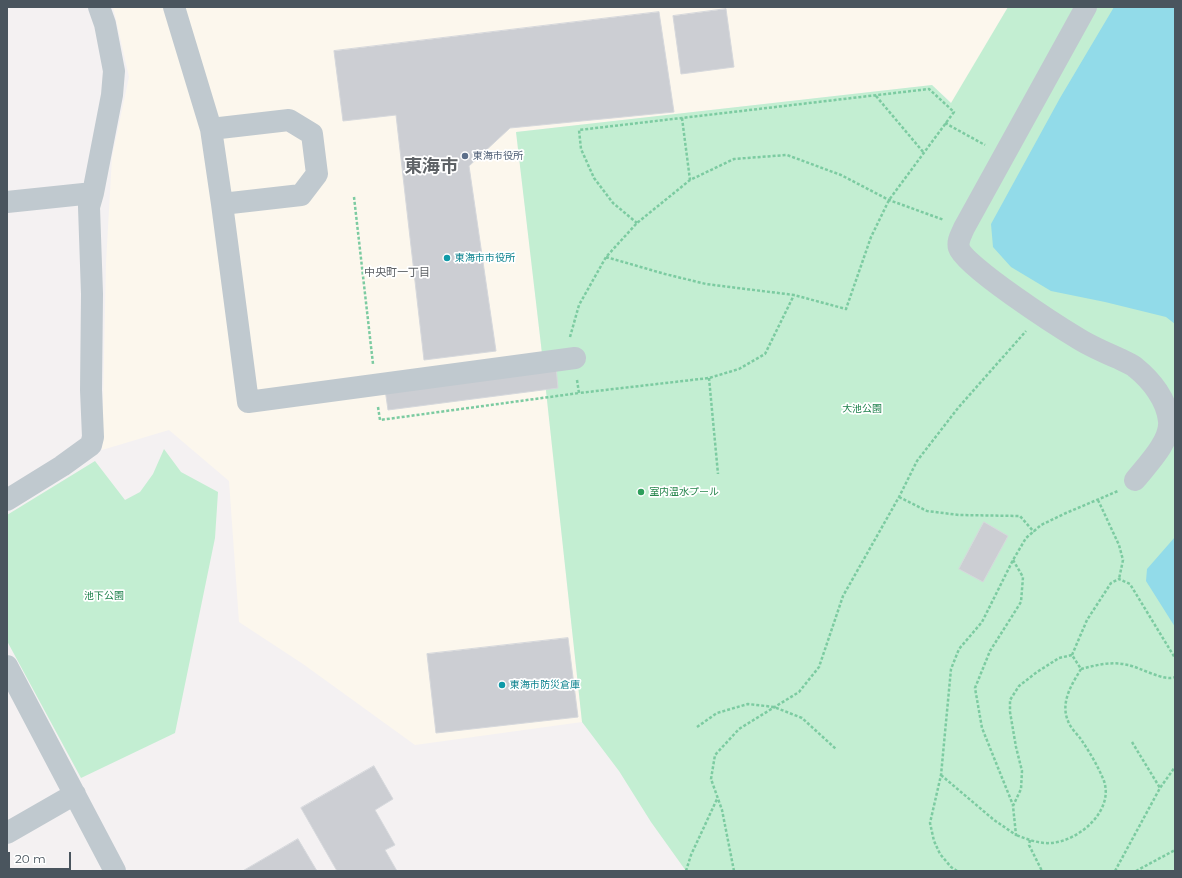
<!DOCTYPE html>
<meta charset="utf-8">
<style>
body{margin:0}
#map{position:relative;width:1182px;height:878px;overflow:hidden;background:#f4f1f2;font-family:Montserrat,sans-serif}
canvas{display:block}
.frame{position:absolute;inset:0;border:8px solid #4a555e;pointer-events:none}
.scale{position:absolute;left:8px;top:852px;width:63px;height:18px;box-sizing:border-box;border:2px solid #4a555e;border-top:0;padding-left:5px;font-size:12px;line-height:14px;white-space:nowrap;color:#4a555e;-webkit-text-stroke:3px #fff;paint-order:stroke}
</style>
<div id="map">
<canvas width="1182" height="878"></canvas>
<div class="frame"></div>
<div class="scale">20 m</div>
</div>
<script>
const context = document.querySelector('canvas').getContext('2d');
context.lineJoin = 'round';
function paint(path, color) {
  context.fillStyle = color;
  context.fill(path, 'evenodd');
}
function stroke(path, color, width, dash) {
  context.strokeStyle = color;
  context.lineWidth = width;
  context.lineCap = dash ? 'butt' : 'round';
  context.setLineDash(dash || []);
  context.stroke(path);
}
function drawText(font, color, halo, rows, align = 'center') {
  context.font = font + ' Montserrat,"Noto Sans JP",sans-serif';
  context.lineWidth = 3.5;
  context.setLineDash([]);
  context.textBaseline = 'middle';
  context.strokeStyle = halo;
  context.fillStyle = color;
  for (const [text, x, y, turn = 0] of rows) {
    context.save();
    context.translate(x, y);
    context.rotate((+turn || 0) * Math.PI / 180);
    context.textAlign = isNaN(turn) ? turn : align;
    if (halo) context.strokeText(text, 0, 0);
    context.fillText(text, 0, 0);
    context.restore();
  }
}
const commercial = new Path2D(`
 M113,7H1008L952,103L932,85L516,132L541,345L582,722L415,745L303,664L239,622L229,481L169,430L102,450L106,263L112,157L129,77Z`);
const green = new Path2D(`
 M1008,7H1175V871H686L651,822L619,771L582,722L541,345L516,132L932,85L951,103Z
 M164,449L181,472L218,492L215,538L175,733L81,778L7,641V515L95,461L125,500L140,492L153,474Z`);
const water = new Path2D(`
 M1114,7H1175V324L1166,317L1105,302L1051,291L1011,267L993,247L991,224L1060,98Z
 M1175,537V627L1146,581L1147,569Z`);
const building = new Path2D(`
 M726,9L734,67L681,74L673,16Z
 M659,12L674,112L510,128L469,166L496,351L424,360L396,115L343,121L334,51Z
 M556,367L558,388L388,410L385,389Z
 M984,522L1008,536L983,582L959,569Z
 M568,638L578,717L436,733L427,654Z
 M374,766L393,799L375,810L395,845L385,850L397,871H337L301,808Z
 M298,839L317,871H243Z`);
const path = new Path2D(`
 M876,96L924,153
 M682,118L690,180
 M945,123L985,145
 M354,197L373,364
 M606,257L665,274L706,284L794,295L846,309L871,237L889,200L954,112L929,89L579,130L581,149L594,178L613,203L637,223
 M570,337L579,305L606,257L637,223L690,180L734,159L787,155L841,175L889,200L944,220
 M709,378L718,474
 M577,380L579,393L709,378L739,369L765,354L794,295
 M378,407L380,420L579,393
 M899,497L927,511L959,515L1020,516L1034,532
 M1098,500L1119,545L1123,560L1119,579
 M1013,560L1023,577L1021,602L990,651L975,688L982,728L1013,805
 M1072,655L1087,620L1111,583L1119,579L1130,584L1175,658
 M1081,669C1096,665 1112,661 1128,665C1139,667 1165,682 1175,677
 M697,727L717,713L748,704L774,707L802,718L836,749
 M1132,742L1160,788
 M941,775L994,820L1016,835L1013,806L1021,789L1022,771L1016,747L1010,712V700L1019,686L1037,672L1059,658L1072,655L1081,669C1072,684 1060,702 1068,721C1070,727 1076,733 1080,738C1089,751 1098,766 1104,781C1114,811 1079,841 1051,843C1039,844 1027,839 1016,835
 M1030,840L1029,845L1042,871
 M686,871L691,855L717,799
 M734,871L722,810L711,779L715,755L739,729L799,692L819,667L843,596L899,497L917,461L958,408L1026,331
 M957,871L951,867L940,854L934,841L930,823L941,775L951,669L959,649L982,622L1013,560L1026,538L1041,525L1066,513L1118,491
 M1115,871L1160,788L1175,767
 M1136,871L1175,850`);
const minor = new Path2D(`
 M174,7L211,129L222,204L248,402L575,358
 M1086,7L964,228C961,235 957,241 959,248C964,266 1059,327 1079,339C1092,347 1106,353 1120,359C1125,362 1132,364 1136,368C1151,380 1167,400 1169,421C1171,441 1147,465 1135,480
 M211,129L289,120L312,134L317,174L301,195L222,204
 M7,202L93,193
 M7,500L62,466L91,445L93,437L91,390L92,294L89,207L93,193L112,95L114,71L105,24L99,7
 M7,666L115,871
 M7,833L75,794`);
const markers = [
 [465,156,4,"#5c6f8a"],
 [447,258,4,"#0f9aa8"],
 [641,492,4,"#2e9e5b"],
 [502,685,4,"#0f9aa8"]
];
const serviceNames = [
 ["東海市役所",473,156]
];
const cultureNames = [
 ["東海市市役所",455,258],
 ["東海市防災倉庫",510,685]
];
const parkNames = [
 ["大池公園",862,409],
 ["池下公園",104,596]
];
const leisureNames = [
 ["室内温水プール",649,492]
];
const neighbourhoodNames = [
 ["中央町一丁目",397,273]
];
const townNames = [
 ["東海市",431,167]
];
paint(commercial, '#fcf7ed');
paint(green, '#c3eed2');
paint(water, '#92dbe9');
paint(building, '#ccced3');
stroke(building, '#d6d8dc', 1);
stroke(path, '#7ccba1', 2.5, [3, 2]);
stroke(minor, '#c0c9cf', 22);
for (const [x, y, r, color] of markers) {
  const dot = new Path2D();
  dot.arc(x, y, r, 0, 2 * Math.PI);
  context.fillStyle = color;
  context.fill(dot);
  stroke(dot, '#fff', 1.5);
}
drawText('10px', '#4e5e75', '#fff', serviceNames, 'left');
drawText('10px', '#0d838f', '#fff', cultureNames, 'left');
drawText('10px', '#1b7f49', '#fff', parkNames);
drawText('10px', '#27864d', '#fff', leisureNames, 'left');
drawText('11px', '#5e6266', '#fff', neighbourhoodNames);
drawText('bold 18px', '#5e6266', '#fff', townNames);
</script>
